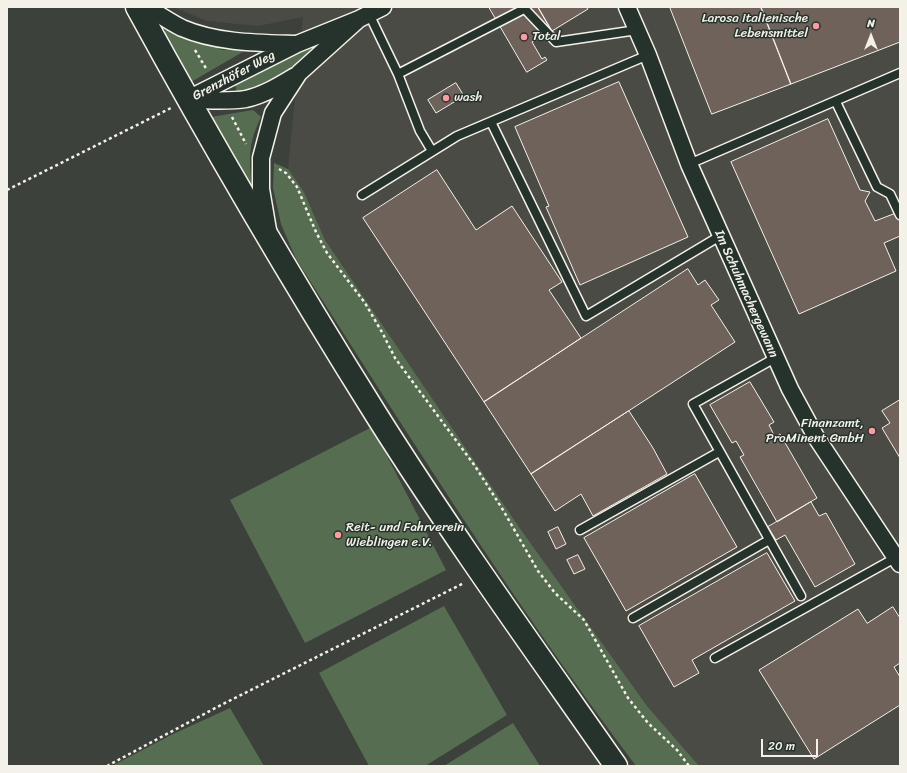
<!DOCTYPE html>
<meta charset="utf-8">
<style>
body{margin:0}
#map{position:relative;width:907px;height:773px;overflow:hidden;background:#3c413b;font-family:Sriracha,sans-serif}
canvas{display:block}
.frame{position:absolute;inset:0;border:8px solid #f4f1e8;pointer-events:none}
.north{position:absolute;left:851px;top:16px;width:40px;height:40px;-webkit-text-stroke:3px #26332d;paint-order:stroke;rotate:0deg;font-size:11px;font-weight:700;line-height:16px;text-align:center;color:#f4f1e8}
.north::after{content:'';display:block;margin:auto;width:14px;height:18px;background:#f4f1e8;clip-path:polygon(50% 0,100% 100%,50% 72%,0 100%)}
.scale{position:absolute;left:761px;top:739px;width:57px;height:18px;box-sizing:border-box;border:2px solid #f4f1e8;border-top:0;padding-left:5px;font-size:12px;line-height:14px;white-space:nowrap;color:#f4f1e8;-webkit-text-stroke:3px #26332d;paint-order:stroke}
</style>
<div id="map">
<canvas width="907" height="773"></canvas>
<div class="frame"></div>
<div class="north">N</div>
<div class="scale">20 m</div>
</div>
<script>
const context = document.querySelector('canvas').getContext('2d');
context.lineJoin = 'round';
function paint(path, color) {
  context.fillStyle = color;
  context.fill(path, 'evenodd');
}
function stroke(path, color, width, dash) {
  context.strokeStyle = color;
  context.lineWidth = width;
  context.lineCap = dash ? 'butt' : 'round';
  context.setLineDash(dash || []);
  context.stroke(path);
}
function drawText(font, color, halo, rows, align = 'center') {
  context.font = font + ' Sriracha,sans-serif';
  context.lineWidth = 3;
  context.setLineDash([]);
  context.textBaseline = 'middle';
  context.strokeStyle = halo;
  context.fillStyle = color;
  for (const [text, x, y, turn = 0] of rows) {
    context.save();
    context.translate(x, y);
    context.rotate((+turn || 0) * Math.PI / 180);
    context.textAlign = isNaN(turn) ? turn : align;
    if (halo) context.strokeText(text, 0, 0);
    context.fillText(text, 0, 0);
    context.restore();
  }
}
const built = new Path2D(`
 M173,7H900V766H699L647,706L519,527L325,240L304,192L288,169L303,17L258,26L207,21Z`);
const green = new Path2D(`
 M168,27L222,50H246L191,82L164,33Z
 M339,31C309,58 277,85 237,93L235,84Z
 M253,110L261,117C248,144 249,158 252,186L211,117Z
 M274,163L288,169L304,192L325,240L519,527L647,706L699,766H636C514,604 406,431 296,259L281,224L273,188Z
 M372,427L446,570L305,643L230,500Z
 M444,606L507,715L425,766H369L319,673Z
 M230,708L264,766H112L171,735Z
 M513,723L540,766H444Z`);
const building = new Path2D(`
 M489,7H538L552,31L532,42L542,59L545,57L547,60L527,72Z
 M538,7H587L588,9L552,31Z
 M670,7H761L791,84L712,114Z
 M761,7H900V42L791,84Z
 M619,82L688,237L580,285L546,207L549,206L515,127Z
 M456,83L464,96L436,113L428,100Z
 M828,119L860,190L870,192L865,201L875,221L896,213L900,221V236L884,243L896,271L799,314L731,162Z
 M437,170L476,230L512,206L562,282L549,290L581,338L484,402L363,218Z
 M688,269L698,285L705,280L719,300L711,305L735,342L531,474L484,402Z
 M750,382L774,422L769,425L775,437L780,434L817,498L777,522L740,457L744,455L736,441L732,443L710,405Z
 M900,400V458L882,428L890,423L882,411Z
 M629,411L653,448L667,474L593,516L581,494L555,511L531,474Z
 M695,474L737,547L626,611L584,538Z
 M811,502L819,516L826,513L855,564L815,587L785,535L776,540L768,527Z
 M558,527L566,544L556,549L548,532Z
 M767,553L795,601L692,660L699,673L674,687L639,626Z
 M578,555L585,569L574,574L567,560Z
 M893,607L900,618V663L894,667L900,677V705L814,759L759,670L858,609L867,623Z`);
const path = new Path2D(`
 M195,50L207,70
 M232,117L246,144
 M279,169L286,173L297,187L316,232L327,253L365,303L383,334L395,358L475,466L503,510L538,571L555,593L584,620L628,698L648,723L677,750L689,766
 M7,190L171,108
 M107,766L221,705L464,583`);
const lane = new Path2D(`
 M523,7L556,42L637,30
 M369,14L398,74L420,131L432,151
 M398,74L524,9
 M836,102L877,187L890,194L900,215
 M491,122L586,316L720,236
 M689,164L900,73
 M362,195L457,136L648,55
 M775,358L693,404L801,596
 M580,530L719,452
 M633,618L769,540
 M715,658L895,558`);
const street = new Path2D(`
 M147,7C158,14 170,22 182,28C217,43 258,43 295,44
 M627,7L648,55L689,164L790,389L816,437L900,564
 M188,99L297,44L359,19L383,7
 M189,100C208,100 228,102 246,99C264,95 280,85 295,76
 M268,230L261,189V158L273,113L299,73L359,19`);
const secondary = new Path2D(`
 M137,7C213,146 293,282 377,416C452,535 535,650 616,766`);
const markers = [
 [816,26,4,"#ff9aa2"],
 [524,37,4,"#ff9aa2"],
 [446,98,4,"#ff9aa2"],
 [872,431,4,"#ff9aa2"],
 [338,535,4,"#ff9aa2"]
];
const poiNames = [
 ["Larosa italienische",808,19,"right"],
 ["Lebensmittel",808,34,"right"],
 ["Total",532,37],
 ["wash",454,98],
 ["Finanzamt,",864,424,"right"],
 ["ProMinent GmbH",864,439,"right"],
 ["Reit- und Fahrverein",346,528],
 ["Wieblingen e.V.",346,543]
];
const streetNames = [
 ["Grenzhöfer Weg",234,76,-28],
 ["Im Schuhmachergewann",746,294,66]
];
paint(built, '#4b4b45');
paint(green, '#576d52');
paint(building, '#6e625b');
stroke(building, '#f4f1e8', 1);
stroke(lane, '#f4f1e8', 11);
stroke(street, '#f4f1e8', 19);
stroke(secondary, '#f4f1e8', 25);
stroke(path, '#f4f1e8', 2.5, [3, 3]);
stroke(lane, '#26332d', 8);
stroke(street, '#26332d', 16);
stroke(secondary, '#26332d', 22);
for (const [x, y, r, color] of markers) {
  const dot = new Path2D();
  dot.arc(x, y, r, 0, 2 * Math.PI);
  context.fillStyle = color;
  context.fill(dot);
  stroke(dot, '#26332d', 1.5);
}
drawText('13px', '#f4f1e8', '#26332d', poiNames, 'left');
drawText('13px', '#f4f1e8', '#26332d', streetNames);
</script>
